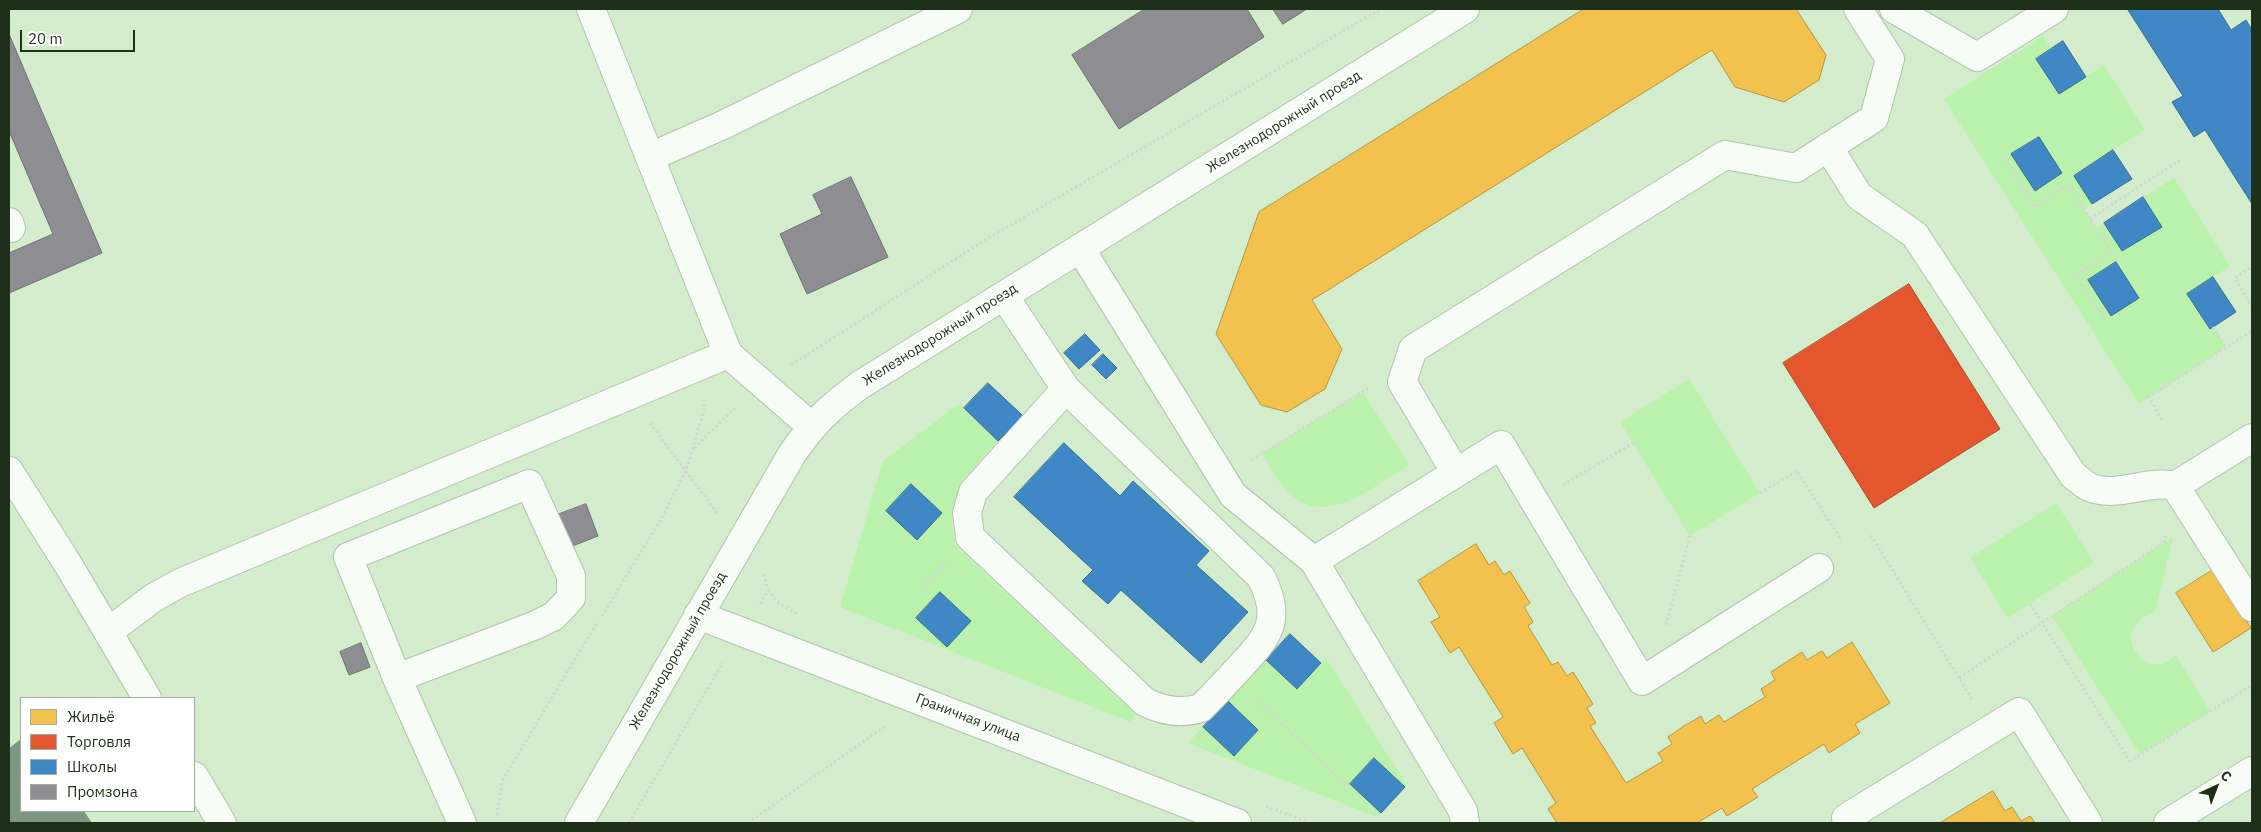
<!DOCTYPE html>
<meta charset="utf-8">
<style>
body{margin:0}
#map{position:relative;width:2261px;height:832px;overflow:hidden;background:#d3edcc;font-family:"IBM Plex Sans",sans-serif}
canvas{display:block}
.frame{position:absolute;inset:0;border:10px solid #1e3019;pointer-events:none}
.legend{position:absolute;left:20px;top:697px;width:175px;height:115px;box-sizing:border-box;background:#fff;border:1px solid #a5aca3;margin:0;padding:6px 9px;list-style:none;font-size:15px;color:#1e3019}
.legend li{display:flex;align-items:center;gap:10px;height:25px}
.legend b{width:25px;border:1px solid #a5aca3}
.north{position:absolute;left:2191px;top:762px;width:50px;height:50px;-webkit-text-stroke:4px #fff;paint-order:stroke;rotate:43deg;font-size:14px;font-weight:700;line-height:20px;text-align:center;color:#1e3019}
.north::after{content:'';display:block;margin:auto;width:18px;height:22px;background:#1e3019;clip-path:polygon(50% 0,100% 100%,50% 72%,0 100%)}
.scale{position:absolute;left:20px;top:30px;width:115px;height:22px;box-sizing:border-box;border:2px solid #1e3019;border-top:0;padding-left:6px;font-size:15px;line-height:18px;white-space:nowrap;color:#1e3019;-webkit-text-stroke:4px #fff;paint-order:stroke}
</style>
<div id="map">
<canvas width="2261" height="832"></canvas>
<div class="frame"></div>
<ul class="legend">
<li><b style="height:14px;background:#f2c14e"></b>Жильё</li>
<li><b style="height:14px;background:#e4572e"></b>Торговля</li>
<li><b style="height:14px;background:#3f88c5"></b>Школы</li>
<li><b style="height:14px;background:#8d8d92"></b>Промзона</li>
</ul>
<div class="north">С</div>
<div class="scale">20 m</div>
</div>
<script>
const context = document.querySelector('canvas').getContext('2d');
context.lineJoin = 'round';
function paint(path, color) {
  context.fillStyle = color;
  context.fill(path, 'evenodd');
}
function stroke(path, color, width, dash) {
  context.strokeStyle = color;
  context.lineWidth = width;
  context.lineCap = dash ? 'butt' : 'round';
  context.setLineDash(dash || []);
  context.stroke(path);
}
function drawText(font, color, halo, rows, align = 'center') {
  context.font = font + ' "IBM Plex Sans",sans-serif';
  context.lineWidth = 5;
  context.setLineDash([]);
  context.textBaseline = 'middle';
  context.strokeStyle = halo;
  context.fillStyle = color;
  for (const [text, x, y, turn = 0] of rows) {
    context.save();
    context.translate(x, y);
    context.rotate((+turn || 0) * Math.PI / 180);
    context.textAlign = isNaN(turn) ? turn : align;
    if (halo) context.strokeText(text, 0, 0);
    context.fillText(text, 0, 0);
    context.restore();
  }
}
const green = new Path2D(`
 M2043,36L2051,48L2036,59L2059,94L2104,65L2145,130L2074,175L2092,204L2084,210L2096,228L2104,223L2122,251L2161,227L2143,197L2174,178L2230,266L2187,294L2210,329L2213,327L2226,347L2139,404L1944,99ZM2038,137L2062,173L2035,191L2011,154ZM2116,262L2139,298L2112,316L2088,280Z
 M1689,379L1760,493L1690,536L1620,422Z
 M1363,392L1409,465C1371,487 1324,532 1285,489C1276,479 1269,465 1262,453Z
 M959,404L998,441C967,474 941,498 957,547L1136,715L1130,722L840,607L883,461ZM911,485L942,513L917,540ZM940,593L971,621L947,647L916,618Z
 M2056,503L2094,562L2008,618L1970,558Z
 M2173,537L2155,613C2105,625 2145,688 2176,655L2210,711L2140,754L2052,616Z
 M1326,658L1407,785L1405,787L1374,758L1350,784L1381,813L1377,817L1188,743L1203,727L1234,756L1258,730L1228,701L1266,660L1297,689Z`);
const homes = new Path2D(`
 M1584,9H1796L1826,55L1819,80L1784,102L1735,87L1712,50L1694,61L1312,300L1342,349L1325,389L1287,412L1261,405L1216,334L1259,212Z
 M1476,544L1489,565L1495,561L1504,575L1510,571L1530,603L1524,607L1533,622L1528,626L1552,665L1558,662L1567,676L1573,672L1593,704L1587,708L1596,723L1590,726L1626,783L1663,761L1658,753L1672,744L1668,737L1684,726L1701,716L1705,724L1719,715L1724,722L1765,697L1761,689L1775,680L1771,672L1802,652L1807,660L1822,651L1827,658L1852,642L1890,703L1855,724L1860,733L1829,753L1824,744L1752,789L1758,797L1727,816L1722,808L1697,823H1557L1548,809L1556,803L1522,748L1513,754L1494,723L1503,717L1459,647L1450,653L1431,622L1440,617L1418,581Z
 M2213,570L2251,628L2213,652L2176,593Z
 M1993,791L2005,811L2012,807L2021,821L2030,816L2035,823H1940Z`);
const shops = new Path2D(`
 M1909,284L2000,429L1874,508L1783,363Z`);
const schools = new Path2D(`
 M2130,9H2218L2231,30L2246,20L2252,30V204L2205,130L2194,137L2172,102L2183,96L2128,10Z
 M2063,41L2086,77L2059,94L2036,59Z
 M2039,137L2062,173L2035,191L2011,154Z
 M2113,150L2132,179L2092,204L2074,176Z
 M2143,197L2162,227L2122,251L2104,223Z
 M2116,262L2139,298L2111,316L2088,280Z
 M2213,277L2236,312L2210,329L2187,294Z
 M1085,334L1100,350L1079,369L1064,353Z
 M1103,354L1117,368L1106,379L1092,365Z
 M988,383L1023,416L998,441L964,408Z
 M1064,443L1120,496L1133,481L1209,551L1196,565L1248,612L1201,663L1121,590L1108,604L1082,581L1093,570L1014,497Z
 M911,484L942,513L917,540L886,511Z
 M940,592L971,621L947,647L916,618Z
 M1290,634L1321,663L1297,689L1266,660Z
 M1228,701L1258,730L1234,756L1203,727Z
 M1374,758L1405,787L1381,813L1350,784Z`);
const industry = new Path2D(`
 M1145,9H1247L1264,37L1119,129L1072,55Z
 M1273,9H1307L1283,24Z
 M9,34L102,253L9,293V253L53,234L9,131Z
 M851,177L888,257L807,294L780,234L822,214L813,195Z
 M586,504L598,536L570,547L557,515Z
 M361,643L370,667L349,675L340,652Z`);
const building = new Path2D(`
 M21,739V811H84L92,823H9V748Z`);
const path = new Path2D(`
 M2004,158L2035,207L2068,185L2111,252L2075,276L2105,320
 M2090,219L2180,160
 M2250,268L2235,278L2252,307
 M2213,327L2226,347
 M791,365L985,240L1381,9
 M2162,420L2149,397L2252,331
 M650,423L718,514
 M694,448L736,407
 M1251,460L1369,388
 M1563,485L1633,443
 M1760,493L1797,471L1842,541
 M1871,535L1973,701
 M921,588L947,561
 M768,590L779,603L797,614
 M760,604L768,590L763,573
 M2030,604L2130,761L2252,685
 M602,616L661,519L686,471L704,410V400
 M1666,625L1690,536
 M1959,678L2164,542L2165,535
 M1255,699L1348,786
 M1266,806L1309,823
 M497,815L502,781L598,621
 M629,823L723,662
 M748,823L887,725`);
const minor = new Path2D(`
 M591,9L728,354L811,426
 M1894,9L1977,57L2054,9
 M1828,147L1859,196L1915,235L2073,475C2078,479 2084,484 2089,487C2117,499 2147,479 2175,486L2252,607
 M650,157L723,125L958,9
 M9,222L11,228
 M1080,248L1233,495L1314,561L1463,811L1465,823
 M1004,296L1066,389L973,492L967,513L970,537L1145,702C1163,711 1182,714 1201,708C1215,694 1228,680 1241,666C1270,635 1282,618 1261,577L1066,389
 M9,471L69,566L147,698
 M1456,473L1402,382L1413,349L1725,155L1796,168L1874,118L1890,59L1858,9
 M2175,486L2252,438
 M1314,561L1501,445L1642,681L1819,568
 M698,615L1237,823
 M108,632L153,598L180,583L728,354
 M397,678L536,625L554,616L571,598V576L529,484L348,557L397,678L462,823
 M194,776L222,823
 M579,823L792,454C813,423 830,407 860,385L1465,9
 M1849,823L1846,818L2019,712L2088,823
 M2168,823L2252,771`);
const streetNames = [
 ["Железнодорожный проезд",1284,122,-32],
 ["Железнодорожный проезд",940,335,-32],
 ["Железнодорожный проезд",678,651,-60],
 ["Граничная улица",968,718,21]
];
paint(green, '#baf1ac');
paint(homes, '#f2c14e');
stroke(homes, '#b2963e', 1);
paint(shops, '#e4572e');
stroke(shops, '#a94b28', 1);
paint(schools, '#3f88c5');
stroke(schools, '#356e91', 1);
paint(industry, '#8d8d92');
stroke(industry, '#6c716e', 1);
paint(building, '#7d9782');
stroke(minor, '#b0c4aa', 30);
stroke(path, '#d1d9cf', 3, [2.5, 2.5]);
stroke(minor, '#f8fcf7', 28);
drawText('14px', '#1e3019', '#fff', streetNames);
</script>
